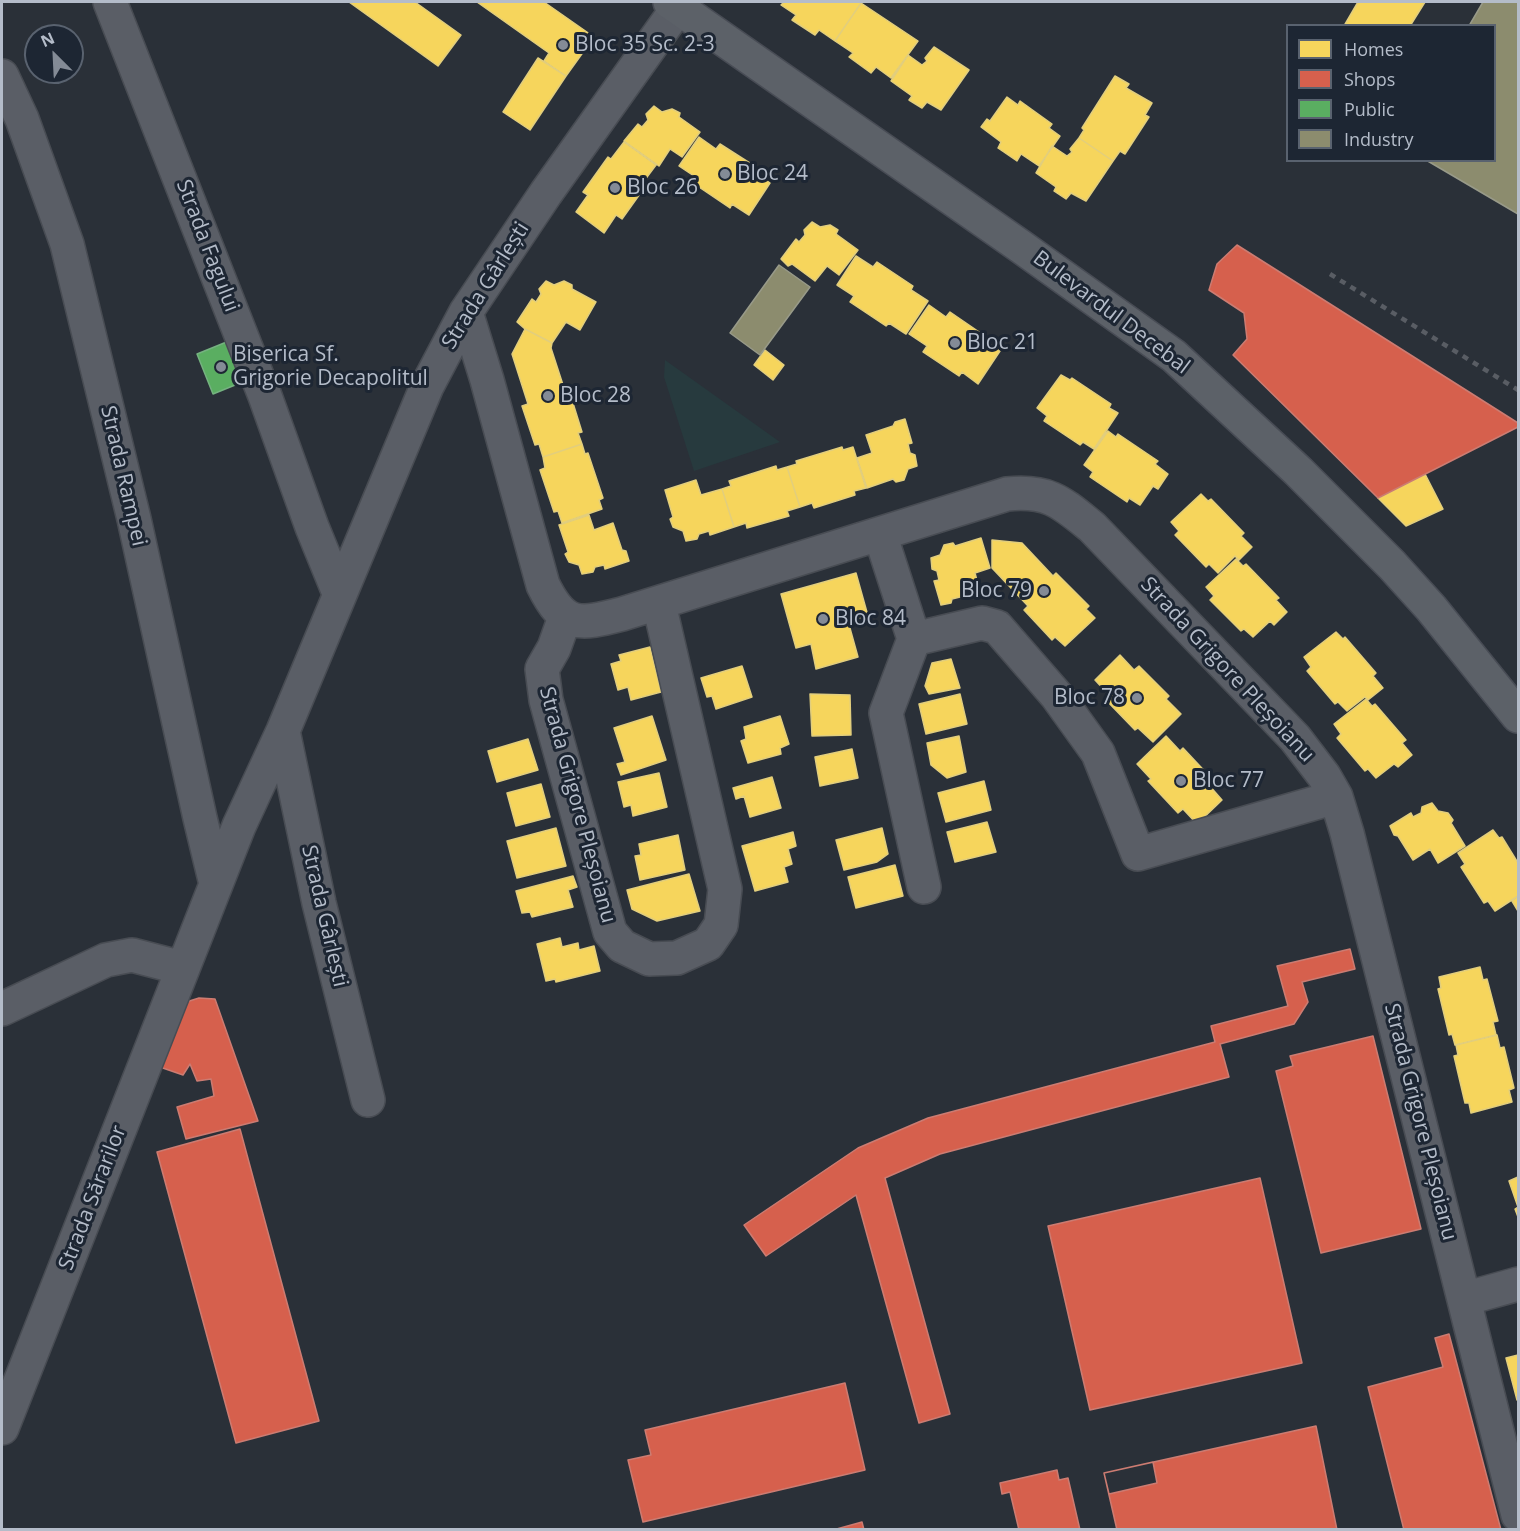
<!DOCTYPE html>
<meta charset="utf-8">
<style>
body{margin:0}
#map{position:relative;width:1520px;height:1531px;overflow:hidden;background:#2a3038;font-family:"Open Sans",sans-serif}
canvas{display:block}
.frame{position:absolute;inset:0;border:3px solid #b4bcc9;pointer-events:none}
.legend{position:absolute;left:1286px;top:24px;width:210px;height:138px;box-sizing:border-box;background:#1d2633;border:2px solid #59626f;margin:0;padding:8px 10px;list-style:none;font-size:18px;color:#b4bcc9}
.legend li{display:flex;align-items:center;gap:12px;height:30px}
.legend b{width:30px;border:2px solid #59626f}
.north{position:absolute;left:24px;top:24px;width:60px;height:60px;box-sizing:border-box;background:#1d2633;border:2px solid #59626f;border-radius:50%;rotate:336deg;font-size:16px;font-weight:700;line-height:24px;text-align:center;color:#b4bcc9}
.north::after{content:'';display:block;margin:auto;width:21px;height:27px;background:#848b96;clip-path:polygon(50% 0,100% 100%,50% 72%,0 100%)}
</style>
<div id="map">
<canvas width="1520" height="1531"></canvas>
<div class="frame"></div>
<ul class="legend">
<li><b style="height:16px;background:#f6d55c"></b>Homes</li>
<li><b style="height:16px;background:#d6604d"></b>Shops</li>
<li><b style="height:16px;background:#5aae61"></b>Public</li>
<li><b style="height:16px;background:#8c8c6e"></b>Industry</li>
</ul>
<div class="north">N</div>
</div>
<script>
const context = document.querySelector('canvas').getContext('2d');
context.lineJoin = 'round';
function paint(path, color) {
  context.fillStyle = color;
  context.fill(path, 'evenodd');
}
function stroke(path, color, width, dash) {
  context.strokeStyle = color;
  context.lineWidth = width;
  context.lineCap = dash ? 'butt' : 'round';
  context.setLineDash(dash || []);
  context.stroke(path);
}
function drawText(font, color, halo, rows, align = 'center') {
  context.font = font + ' "Open Sans",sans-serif';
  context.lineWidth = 6;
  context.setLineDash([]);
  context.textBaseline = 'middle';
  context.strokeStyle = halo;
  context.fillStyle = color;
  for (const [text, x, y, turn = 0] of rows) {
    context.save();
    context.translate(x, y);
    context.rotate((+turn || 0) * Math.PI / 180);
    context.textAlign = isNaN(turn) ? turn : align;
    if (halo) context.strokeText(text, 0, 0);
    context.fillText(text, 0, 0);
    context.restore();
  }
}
const green = new Path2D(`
 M665,360L780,442L694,471L664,377Z`);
const homes = new Path2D(`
 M349,2H415L461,35L438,66Z
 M477,2H544L594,37L566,76L544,61L549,53Z
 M784,2H859L861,3L835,41L819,30L815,35L792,20L796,15L781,5Z
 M1358,2H1425L1410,26H1344Z
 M861,3L918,41L891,78L876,67L871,73L849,57L853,53L835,41Z
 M934,47L969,70L941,110L927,102L922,108L909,100L912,96L891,81L908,55L922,65L927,61L925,58Z
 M538,58L566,76L530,130L503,112Z
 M1115,76L1129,84L1126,88L1152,103L1145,115L1149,117L1125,154L1120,151L1113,161L1079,138L1084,130L1082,128Z
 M1007,97L1018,105L1020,101L1052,124L1049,128L1060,136L1039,166L1021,154L1017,161L998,148L1001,142L981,127L987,119L990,121Z
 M654,106L662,112L672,109L680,113L679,117L700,132L682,157L670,149L659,166L624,141L638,124L642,127L648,120L646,114Z
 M699,137L716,149L720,144L756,167L753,171L770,183L749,215L732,204L730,208L693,183L697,178L679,166Z
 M1079,138L1113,161L1086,201L1071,193L1066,199L1054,191L1056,187L1036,173L1052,146L1067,156L1072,152L1070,149Z
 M624,142L656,165L644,181L647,184L622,219L616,215L604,233L576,212L588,195L583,192L608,157L611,159Z
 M812,222L820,227L830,225L838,230L836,234L858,250L839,275L827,266L815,281L792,264L788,266L781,259L796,239L799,242L805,235L804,230Z
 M856,256L873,267L877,262L913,286L911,290L928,301L906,334L889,323L886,326L850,302L854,296L837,285Z
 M546,281L554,285L564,281L572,285V289L596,302L580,330L566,322L552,343L525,329L517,322L532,299L536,302L541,294L539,289Z
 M929,305L946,317L950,312L985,336L983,339L1000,351L978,384L962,372L959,376L923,352L927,346L909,334Z
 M525,329L552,343L551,348L564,388L568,387L582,432L578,433L582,444L543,457L539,444L535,445L522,406L528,404L512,354Z
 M765,350L784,365L773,380L754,365Z
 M1061,375L1070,380L1072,378L1111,404L1109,408L1118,413L1094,449L1083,442L1080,445L1044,421L1047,416L1037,408Z
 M905,419L912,443L908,444L910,453L915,455L917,466L908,469L904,480L896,482L893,479L867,488L857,458L872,453L866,435L893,426L895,422Z
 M1108,431L1116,437L1118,434L1158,461L1155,464L1168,474L1158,489L1153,486L1140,505L1129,498L1127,502L1090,477L1093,472L1084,465Z
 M582,444L585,454L588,453L603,498L599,500L602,509L562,523L558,511L554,512L540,470L545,468L543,457Z
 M842,447L843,450L853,447L866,488L854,491L855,495L814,508L812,503L800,507L787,467L797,464L796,461Z
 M776,466L777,470L787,467L800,507L787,511L789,516L747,528L746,523L734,527L722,489L731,486L729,481Z
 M1425,474L1443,509L1406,526L1378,498Z
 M696,480L701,495L722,489L734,527L710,535L709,531L699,534L697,539L686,541L683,531L673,527L670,519L673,517L665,490Z
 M1201,494L1208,501L1211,499L1244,533L1241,536L1252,547L1239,560L1235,556L1218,573L1209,564L1206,567L1175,535L1179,531L1171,522Z
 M589,515L594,530L613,523L622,550L626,551L629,561L605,569L604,565L595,567L593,572L582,574L579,565L569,562L565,554L568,552L559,525Z
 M981,538L990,568L975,573L980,592L952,599L951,603L941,605L934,581L939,580L937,571L932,569L931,558L940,555L944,545L953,543L955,546Z
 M992,540L1022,543L1053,576L1056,573L1089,606L1086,609L1095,618L1065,646L1055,637L1052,640L1024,610L1028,606L992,568Z
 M1236,559L1243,566L1246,564L1279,598L1276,600L1287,612L1274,625L1270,621L1253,637L1244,629L1241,631L1210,600L1214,596L1206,587Z
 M856,573L868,616L848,621L858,657L816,669L811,644L796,648L781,594Z
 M1336,632L1343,639L1345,637L1376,673L1373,676L1383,688L1368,700L1365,697L1347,711L1338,702L1335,704L1307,671L1311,667L1304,657Z
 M650,647L661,692L631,700L628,687L618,690L611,664L621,661L619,655Z
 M1120,655L1134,670L1139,666L1169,696L1166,699L1181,714L1153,742L1138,728L1135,730L1105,699L1109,695L1095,680Z
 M951,659L960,688L929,694L925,686L932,663Z
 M742,666L752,697L716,709L712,696L707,697L701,678Z
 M810,694L850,695L851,735L812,736Z
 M960,694L967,724L926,734L919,704Z
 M1366,699L1372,706L1375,704L1406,740L1402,743L1412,755L1398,767L1394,764L1376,778L1368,769L1365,771L1337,738L1341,734L1334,724Z
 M652,716L666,760L621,775L617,764L625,762L614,728Z
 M780,716L789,744L780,748L781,754L748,763L741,741L746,739L744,727Z
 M959,736L966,772L947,778L931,765L927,743Z
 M1166,736L1180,751L1183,748L1213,780L1208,784L1222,800L1197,824L1183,809L1178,813L1148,781L1151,779L1137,764Z
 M528,739L538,770L497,782L488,751Z
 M852,749L858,778L820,786L815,757Z
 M659,773L667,807L633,816L631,805L624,807L618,782Z
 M772,777L781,808L750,817L744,796L736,799L733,788Z
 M984,781L991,810L946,822L938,793Z
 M541,784L550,817L516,826L507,793Z
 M1432,803L1438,811L1448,813L1453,820L1451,823L1465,846L1438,863L1430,849L1413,860L1398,836L1394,835L1390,826L1411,813L1413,817L1421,813L1422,807Z
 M987,822L996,852L955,862L947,832Z
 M556,828L566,866L517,878L507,841Z
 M882,828L888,854L877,862L844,870L836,840Z
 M1493,830L1499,838L1502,837L1518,863V896L1495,911L1488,901L1484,903L1461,867L1465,864L1458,853Z
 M793,832L796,846L788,849L792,864L784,867L788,882L755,891L742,846Z
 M678,835L685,870L640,880L635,856L641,855L639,844Z
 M895,865L903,896L856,908L848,877Z
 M689,874L700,911L657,921L632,909L627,890Z
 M573,876L577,887L568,890L573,907L532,917L530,912L522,913L516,891Z
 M1518,896V911L1512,901Z
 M560,938L562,947L578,943L579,950L594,946L600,971L556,982L555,979L546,981L537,944Z
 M1480,967L1483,980L1487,979L1498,1021L1493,1022L1496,1035L1455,1045L1452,1034L1449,1035L1438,989L1441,988L1439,977Z
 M1497,1035L1500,1048L1504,1047L1514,1088L1509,1090L1512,1102L1471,1113L1469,1103H1465L1454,1056L1458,1055L1456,1045Z
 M1518,1177V1217L1515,1209L1518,1207L1509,1181Z
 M1518,1355V1399L1517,1400L1506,1358Z`);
const shops = new Path2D(`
 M1237,245L1518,423V427L1378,498L1233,355L1247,339L1244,313L1209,290L1217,264Z
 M1350,949L1355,969L1302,982L1308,1002L1294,1024L1220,1044L1229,1077L940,1154L885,1178L950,1414L919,1423L856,1195L766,1256L744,1225L858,1148L928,1118L1215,1042L1211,1026L1288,1006L1277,966Z
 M199,998L215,999L258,1121L186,1139L177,1107L214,1096L211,1079L197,1081L190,1064L183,1075L157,1066L183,1003Z
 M1373,1036L1421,1229L1321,1253L1276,1071L1293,1066L1290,1056Z
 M240,1129L319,1421L236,1443L157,1152Z
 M1260,1178L1302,1363L1090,1410L1048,1226Z
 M1449,1334L1501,1530H1404L1368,1387L1443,1367L1435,1338Z
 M845,1383L865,1470L643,1522L628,1460L651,1455L645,1430Z
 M1316,1426L1337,1530H1117L1104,1473Z
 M1153,1462L1157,1483L1109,1494L1104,1473Z
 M1057,1470L1059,1480L1068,1478L1080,1530H1019L1010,1492L1002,1494L1000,1483Z
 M862,1522L864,1530H833Z`);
const public = new Path2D(`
 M229,341L245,381L213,394L197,354Z`);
const industry = new Path2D(`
 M1483,2H1518V214L1426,160H1494V26H1469Z
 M779,265L810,287L760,355L730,333Z`);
const minor = new Path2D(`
 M110,2L265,396L312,527L339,593
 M2,76L22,119L67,244L134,519L200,818L216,884
 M466,312L487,380L543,585C564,628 579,625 622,614L1007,494C1049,490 1061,502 1092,527L1295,738L1324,776L1336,797L1347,833L1518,1515
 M880,534L914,639L886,713L924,887
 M565,617L554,648L542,669L546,700L610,932L622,946L649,959L677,958L708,944L721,925L725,889L659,604
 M914,639L982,623L997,627L1057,696L1098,753L1138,854L1336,797
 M283,731L319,903L368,1100
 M2,1009L106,960L132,955L182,968
 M1464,1299L1518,1284
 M2,1428L239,826L283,731L427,386L466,312L546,193L682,2`);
const major = new Path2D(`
 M670,2L1020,246L1174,356L1298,471L1392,565L1431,608L1518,716`);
const rail = new Path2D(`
 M1330,274L1518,390`);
const markers = [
 [563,45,6,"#848b96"],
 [725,174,6,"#848b96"],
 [615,188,6,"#848b96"],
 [955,343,6,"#848b96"],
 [221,367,6,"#848b96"],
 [548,396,6,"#848b96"],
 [1044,591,6,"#848b96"],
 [823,619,6,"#848b96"],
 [1137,698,6,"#848b96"],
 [1181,781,6,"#848b96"]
];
const poiNames = [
 ["Bloc 35 Sc. 2-3",575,45],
 ["Bloc 24",737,174],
 ["Bloc 26",627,188],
 ["Bloc 21",967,343],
 ["Biserica Sf.",233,355],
 ["Grigorie Decapolitul",233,379],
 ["Bloc 28",560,396],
 ["Bloc 79",1032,591,"right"],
 ["Bloc 84",835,619],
 ["Bloc 78",1125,698,"right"],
 ["Bloc 77",1193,781]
];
const streetNames = [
 ["Strada Fagului",207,246,69],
 ["Strada Gârlești",486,286,-58],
 ["Bulevardul Decebal",1111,313,37],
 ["Strada Rampei",123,476,77],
 ["Strada Grigore Pleșoianu",1227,670,47],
 ["Strada Grigore Pleșoianu",577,805,75],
 ["Strada Gârlești",324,916,77],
 ["Strada Grigore Pleșoianu",1420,1122,76],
 ["Strada Sărarilor",93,1198,-69]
];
paint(green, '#273a3e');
paint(homes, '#f6d55c');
stroke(homes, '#e2ce7d', 1.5);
paint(shops, '#d6604d');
stroke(shops, '#cc7c72', 1.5);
paint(public, '#5aae61');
stroke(public, '#75b280', 1.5);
paint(industry, '#8c8c6e');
stroke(industry, '#989a89', 1.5);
stroke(minor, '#484c53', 36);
stroke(major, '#484c55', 36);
stroke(minor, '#5a5e66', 33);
stroke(major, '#5c6168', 33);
stroke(rail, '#595d64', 4.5, [6, 6]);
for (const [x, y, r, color] of markers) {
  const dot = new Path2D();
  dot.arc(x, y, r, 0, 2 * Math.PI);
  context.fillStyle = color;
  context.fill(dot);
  stroke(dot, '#1d2633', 2);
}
drawText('21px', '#b4bcc9', '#1d2633', poiNames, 'left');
drawText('21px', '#b4bcc9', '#1d2633', streetNames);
</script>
